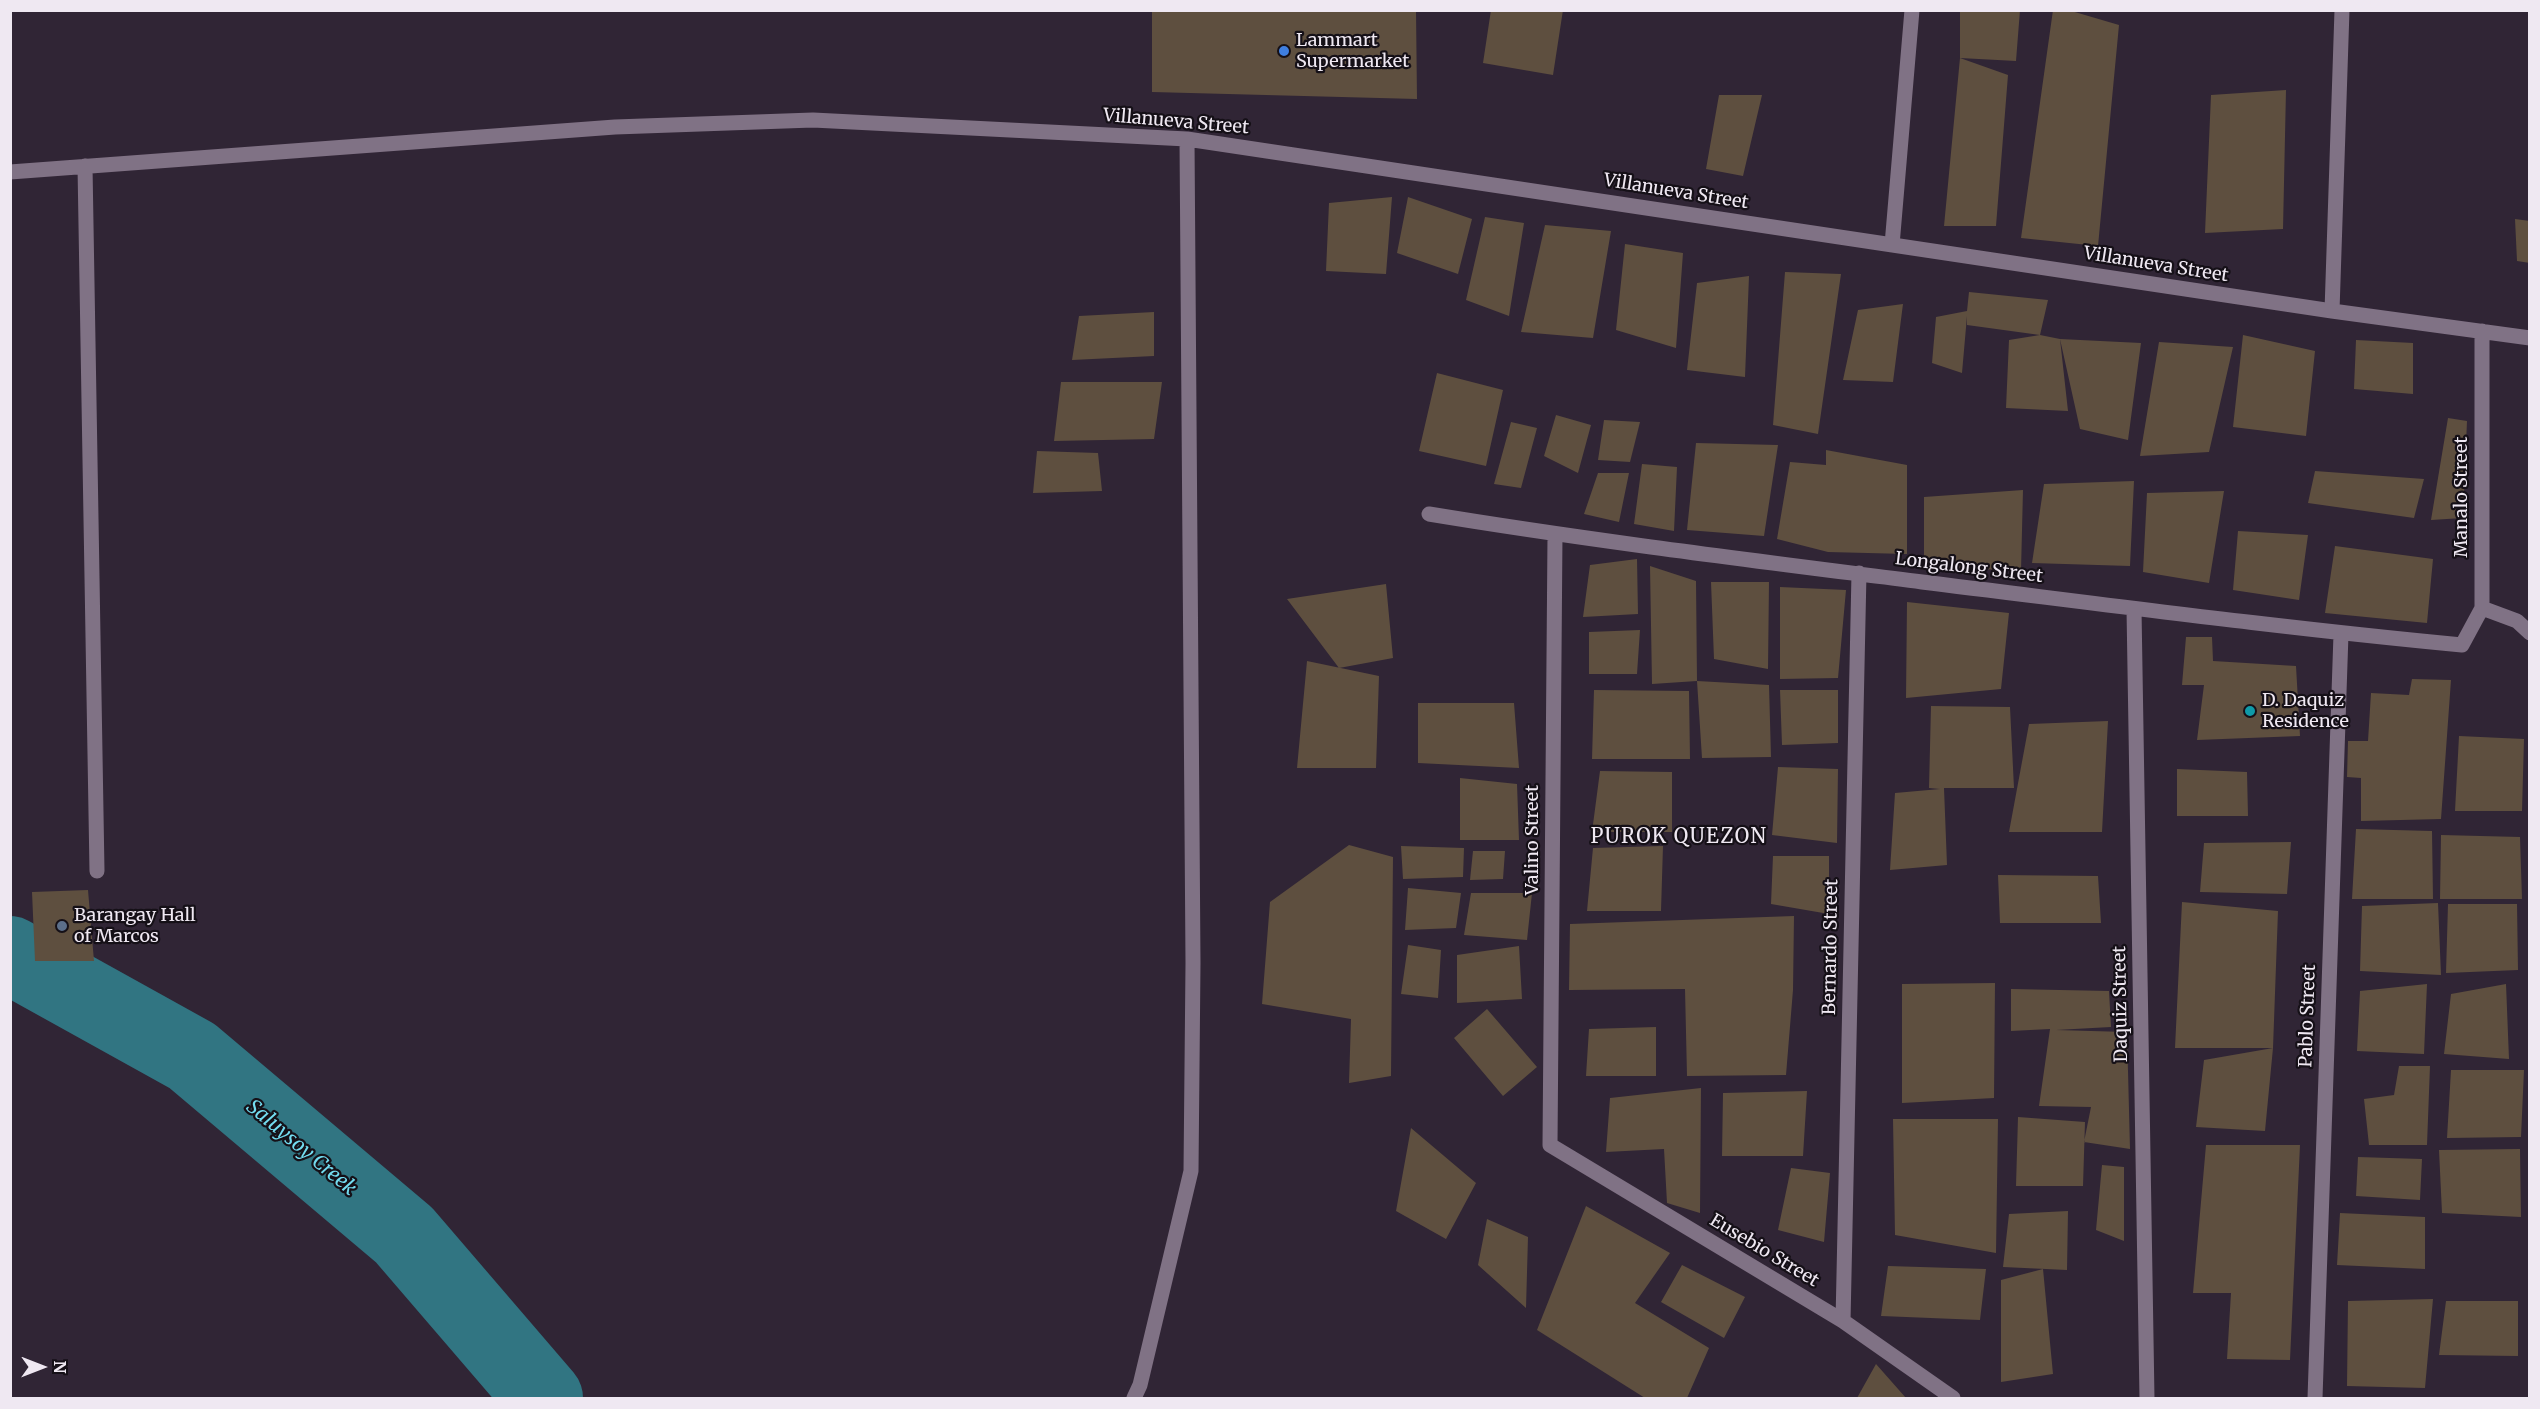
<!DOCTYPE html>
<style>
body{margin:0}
#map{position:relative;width:2540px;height:1409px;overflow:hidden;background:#302535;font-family:Merriweather,serif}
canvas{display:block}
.frame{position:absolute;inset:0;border:12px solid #efe8f2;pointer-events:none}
.north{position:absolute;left:12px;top:1337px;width:60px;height:60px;-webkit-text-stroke:4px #151017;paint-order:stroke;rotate:90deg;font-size:16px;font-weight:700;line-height:24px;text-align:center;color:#efe8f2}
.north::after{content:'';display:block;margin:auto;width:21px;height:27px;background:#efe8f2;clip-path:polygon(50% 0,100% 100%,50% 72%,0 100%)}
</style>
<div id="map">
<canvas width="2540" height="1409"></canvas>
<div class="frame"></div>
<div class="north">N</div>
</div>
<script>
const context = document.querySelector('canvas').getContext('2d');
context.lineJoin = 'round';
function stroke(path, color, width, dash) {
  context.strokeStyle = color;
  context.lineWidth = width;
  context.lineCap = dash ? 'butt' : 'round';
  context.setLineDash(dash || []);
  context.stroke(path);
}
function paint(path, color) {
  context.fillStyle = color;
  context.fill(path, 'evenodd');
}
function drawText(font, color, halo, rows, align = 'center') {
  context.font = font + ' Merriweather,serif';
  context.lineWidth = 4.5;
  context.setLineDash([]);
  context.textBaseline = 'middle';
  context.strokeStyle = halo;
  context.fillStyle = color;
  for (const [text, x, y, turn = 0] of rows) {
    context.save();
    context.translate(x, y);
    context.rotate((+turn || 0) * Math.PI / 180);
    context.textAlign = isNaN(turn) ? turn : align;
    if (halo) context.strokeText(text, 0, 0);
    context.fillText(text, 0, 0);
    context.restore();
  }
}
const river = new Path2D(`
 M10,955L192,1056L404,1235L544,1398`);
const building = new Path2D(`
 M1152,10H1416L1417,99L1152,92Z
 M1491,10H1563L1553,75L1483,63Z
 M1960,10H2020L2016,61L1960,58L2008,75L1996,226H1944L1960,58Z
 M2053,10H2068L2119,25L2098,246L2021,238Z
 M2286,90L2283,229L2205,233L2211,95Z
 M1719,95H1762L1743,176L1706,169Z
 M1392,197L1386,274L1326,271L1329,203Z
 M1408,197L1472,219L1458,274L1397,253Z
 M1485,217L1524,223L1509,316L1466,300Z
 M2515,219L2530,221V263L2517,261Z
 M1545,225L1611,231L1593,338L1521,332Z
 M1625,244L1683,253L1676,348L1616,330Z
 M1785,272L1841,274L1818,434L1773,425Z
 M1749,276L1745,377L1687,370L1697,283Z
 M1969,292L2048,300L2040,335L1967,325V316L1962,373L1932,363L1936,317L1967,311Z
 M1903,304L1893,382L1843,380L1858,310Z
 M1154,312V356L1072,360L1079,316Z
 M2040,335L2060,339L2141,343L2128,440L2080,429L2060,339L2068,411L2006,408L2009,340Z
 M2243,335L2315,351L2306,436L2233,427Z
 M2356,340L2413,343V394L2354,389Z
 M2159,342L2233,347L2209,452L2140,456Z
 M1437,373L1503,390L1486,466L1419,451Z
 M1061,382H1162L1154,439L1054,441Z
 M1556,415L1591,425L1578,473L1544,456Z
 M2448,418L2467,421L2463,518L2431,520Z
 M1604,420L1640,422L1630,462L1598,460Z
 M1511,422L1537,428L1521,488L1494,484Z
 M1696,443L1778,445L1764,536L1687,530Z
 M1826,450L1907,465V554L1828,552L1777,539L1790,462L1826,465Z
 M1037,451L1098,453L1102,491L1033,493Z
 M1642,464L1677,467L1674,531L1634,524Z
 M2315,471L2424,479L2414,518L2308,503Z
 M1598,473H1629L1619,522L1584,514Z
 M2134,481L2130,566L2032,563L2044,484Z
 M2023,490L2021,571L1924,566V497Z
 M2224,491L2209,583L2143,572L2147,493Z
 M2238,531L2308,535L2299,600L2233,590Z
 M2335,546L2433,559L2427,623L2325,613Z
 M1637,559L1638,614L1583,617L1590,565Z
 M1650,566L1696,581L1697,681L1769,685L1771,757L1702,758L1697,681L1652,684Z
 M1711,582H1769L1768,669L1714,659Z
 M1386,584L1393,658L1339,668L1287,599Z
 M1780,587L1846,590L1838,678L1780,679Z
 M1907,602L2009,613L2001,689L1906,698Z
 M1640,630L1637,674H1589V632Z
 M2186,637H2212L2213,661L2296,666L2300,736L2197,740L2204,685H2182Z
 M1307,661L1379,676L1376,768H1297Z
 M2412,679L2451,680L2441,819L2361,821V778L2347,777L2348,741H2368L2371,693L2409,695Z
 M1594,690L1689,691L1690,759H1592Z
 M1780,690H1838V743L1782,745Z
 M1418,703H1514L1519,768L1418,763Z
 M1931,706L2010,707L2014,788H1944L1947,865L1890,870L1895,793L1940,789L1929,788Z
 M2108,721L2102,832H2009L2029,724Z
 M2459,736L2524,739L2522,811H2455Z
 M1778,767L1838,769L1837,843L1772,835Z
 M2177,769L2247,772L2248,816H2177Z
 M1600,771L1672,772V832H1592Z
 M1460,778L1517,784L1519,840H1460Z
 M2356,829L2432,831L2433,899H2352Z
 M2441,835L2520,837L2522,899H2440Z
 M2291,842L2287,894L2200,892L2204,843Z
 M1349,845L1393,857L1391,1076L1349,1083L1351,1019L1262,1004L1270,902Z
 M1401,846L1464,848L1463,877L1403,879Z
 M1663,846L1661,911H1587L1593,848Z
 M1473,851H1505L1503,879L1470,880Z
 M1773,856H1829V914L1771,904Z
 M1998,875L2098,876L2101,923H2000Z
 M1408,888L1461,893L1456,928L1405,930Z
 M88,890L94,961H35L32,892Z
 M1471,893H1532L1527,940L1464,935Z
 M2182,902L2278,911L2273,1048H2175Z
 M2438,903L2441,975L2360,971L2362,906Z
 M2448,904H2517L2518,970L2446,973Z
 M1794,916L1793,990L1786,1075L1687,1076L1685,989L1569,990L1570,924Z
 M1408,945L1441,950L1438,998L1401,994Z
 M1519,946L1522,999L1457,1003V955Z
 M1995,983L1994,1098L1902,1103V984Z
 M2427,984L2424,1054L2357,1051L2360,991Z
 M2506,984L2509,1059L2444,1054L2451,994Z
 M2011,989L2109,991L2111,1027L2056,1030L2127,1032L2130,1149L2084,1142L2091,1107L2039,1106L2050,1029L2011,1031Z
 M1487,1009L1537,1067L1503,1096L1454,1038Z
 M1656,1027V1076H1586L1589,1029Z
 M2273,1048L2265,1131L2196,1127L2204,1060Z
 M2399,1066H2430L2427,1145H2369L2364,1099L2394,1095Z
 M2451,1070H2524L2521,1137L2447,1138Z
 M1701,1088L1700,1213L1667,1203L1664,1149L1606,1152L1610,1098Z
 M1807,1091L1803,1156H1722L1723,1093Z
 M2018,1117L2085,1122L2083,1186H2016Z
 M1893,1119H1998L1996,1253L1895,1235Z
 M1411,1128L1476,1183L1446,1239L1396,1211Z
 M2206,1145H2300L2290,1360L2227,1359L2231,1293H2193Z
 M2520,1149L2521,1217L2442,1213L2439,1150Z
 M2358,1157L2422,1159L2420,1200L2356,1196Z
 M2102,1165L2124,1167V1241L2096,1230Z
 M1791,1168L1830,1173L1824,1242L1778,1230Z
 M1586,1206L1670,1253L1635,1303L1709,1348L1687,1398H1645L1537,1330Z
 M2068,1211L2067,1270L2003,1267L2009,1214Z
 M2340,1213L2425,1217V1269L2337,1265Z
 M1487,1219L1528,1237L1526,1308L1478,1265Z
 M1682,1265L1745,1297L1724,1338L1661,1302Z
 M1888,1266L1986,1269L1980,1320L1881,1316Z
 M2043,1269L2053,1374L2001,1382V1280Z
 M2433,1299L2425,1388L2347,1386L2348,1301Z
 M2446,1301H2518V1356L2439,1355Z
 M1876,1364L1906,1398H1857Z`);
const minor = new Path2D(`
 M85,166L97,871
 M10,172L615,127L813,120L1187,139L2332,311L2530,338
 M1892,245L1912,10
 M2332,311L2342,10
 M2482,331V608L2517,621L2530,633
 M1429,514C1593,541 1758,561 1922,582C2102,604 2282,628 2462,645L2482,608
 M1555,535L1550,1145L1843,1321L1953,1398
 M2134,609L2147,1398
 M1843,1321L1859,573
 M1134,1398L1140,1385L1191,1171L1193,963L1187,139
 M2315,1398L2341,634`);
const markers = [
 [1284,51,6,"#3f7fe0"],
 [2250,711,6,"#0f9aa8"],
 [62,926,6,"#5c6f8a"]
];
const poiNames = [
 ["Lammart",1296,41],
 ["Supermarket",1296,62],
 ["D. Daquiz",2262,701],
 ["Residence",2262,722],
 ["Barangay Hall",74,916],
 ["of Marcos",74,937]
];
const streetNames = [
 ["Villanueva Street",1176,122,5],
 ["Villanueva Street",1676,192,9],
 ["Villanueva Street",2156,265,9],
 ["Manalo Street",2462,497,-90],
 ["Longalong Street",1969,568,7],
 ["Valino Street",1533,840,-90],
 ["Bernardo Street",1831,947,-89],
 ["Daquiz Street",2121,1004,-91],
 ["Pablo Street",2308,1016,-88],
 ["Eusebio Street",1764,1251,31]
];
const neighbourhoodNames = [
 ["PUROK QUEZON",1679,837]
];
const waterNames = [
 ["Saluysoy Creek",301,1148,40]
];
stroke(river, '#317582', 78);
paint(building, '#5e4f3f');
stroke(minor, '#807285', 15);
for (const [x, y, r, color] of markers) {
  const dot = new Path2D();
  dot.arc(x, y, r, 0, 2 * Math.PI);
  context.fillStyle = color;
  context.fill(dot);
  stroke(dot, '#151017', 2);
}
drawText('18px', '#efe8f2', '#151017', poiNames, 'left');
drawText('18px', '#efe8f2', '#151017', streetNames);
context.letterSpacing = '1.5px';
drawText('20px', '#efe8f2', '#151017', neighbourhoodNames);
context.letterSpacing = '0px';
drawText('italic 20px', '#73dcf0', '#151017', waterNames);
</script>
